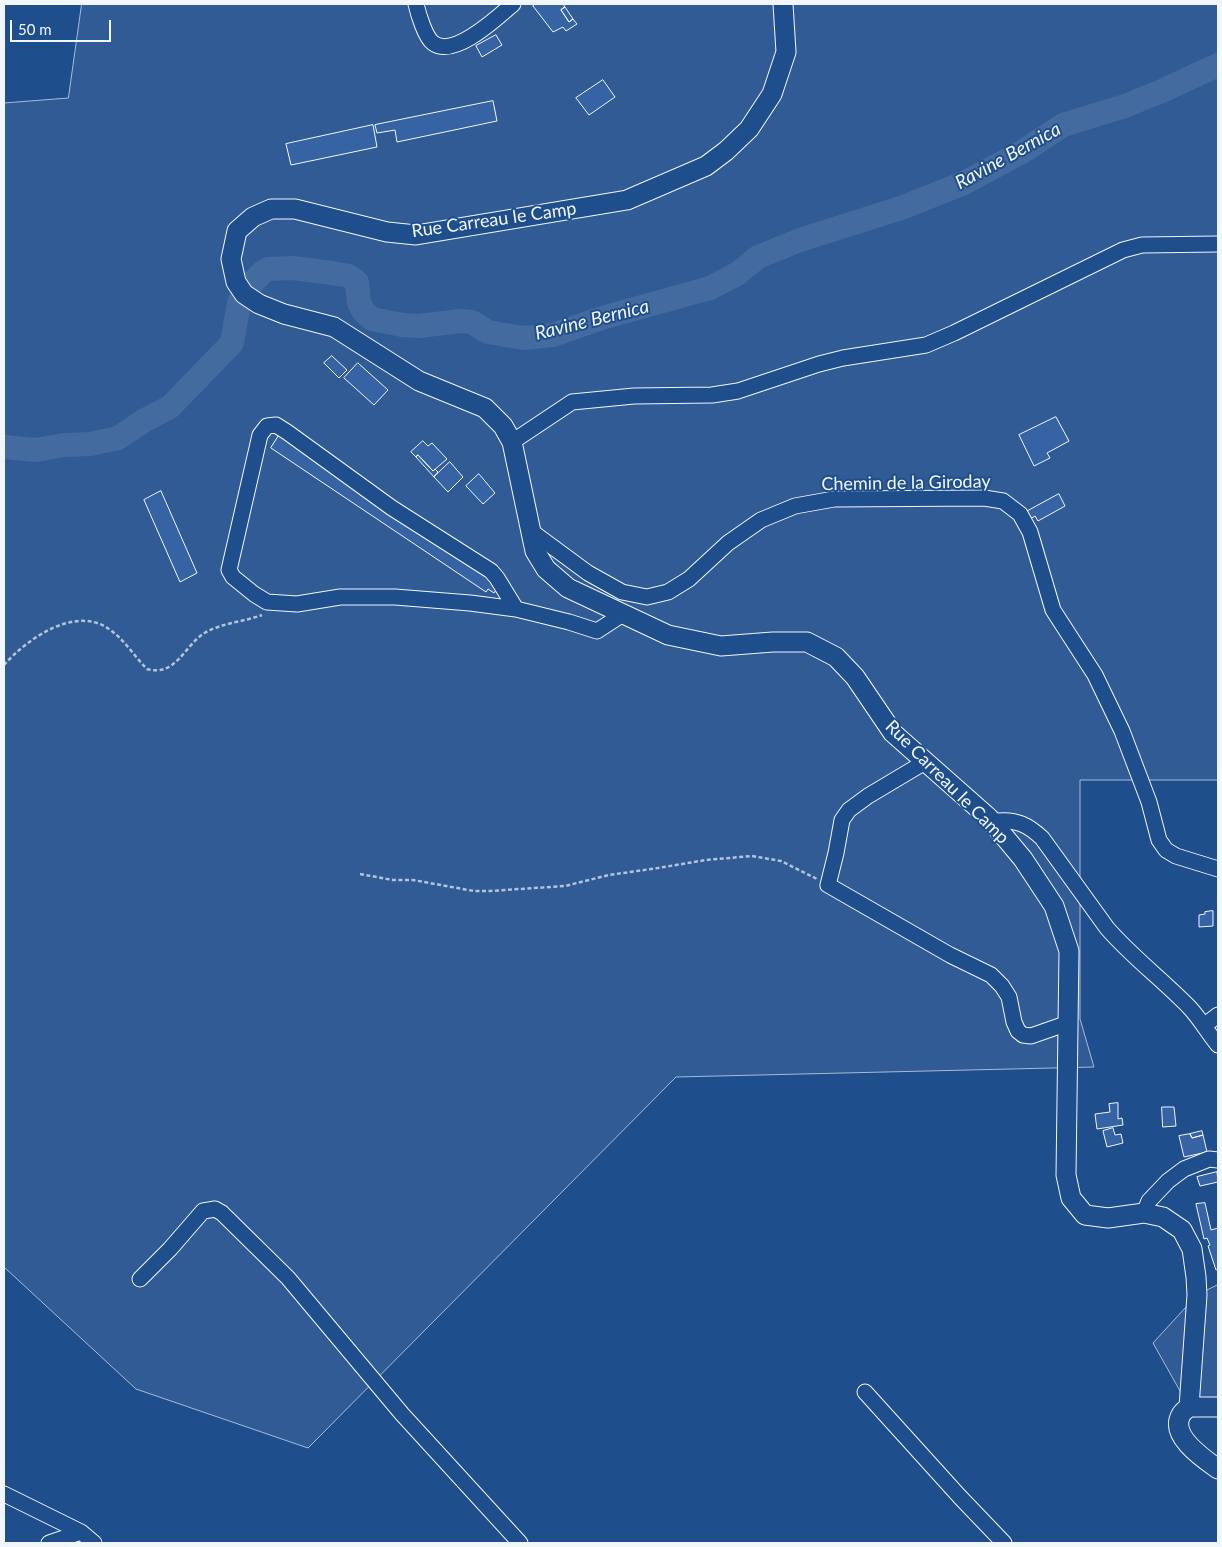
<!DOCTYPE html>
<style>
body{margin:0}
#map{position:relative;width:1222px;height:1547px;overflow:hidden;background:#1f4e8c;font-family:Lato,sans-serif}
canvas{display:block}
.frame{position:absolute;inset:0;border:5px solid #f2f6ff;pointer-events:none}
.scale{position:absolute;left:10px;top:20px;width:101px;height:22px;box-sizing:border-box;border:2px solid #f2f6ff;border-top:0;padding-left:6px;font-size:15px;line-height:18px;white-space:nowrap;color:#f2f6ff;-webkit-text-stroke:4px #1f4e8c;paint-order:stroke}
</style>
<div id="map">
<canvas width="1222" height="1547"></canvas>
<div class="frame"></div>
<div class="scale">50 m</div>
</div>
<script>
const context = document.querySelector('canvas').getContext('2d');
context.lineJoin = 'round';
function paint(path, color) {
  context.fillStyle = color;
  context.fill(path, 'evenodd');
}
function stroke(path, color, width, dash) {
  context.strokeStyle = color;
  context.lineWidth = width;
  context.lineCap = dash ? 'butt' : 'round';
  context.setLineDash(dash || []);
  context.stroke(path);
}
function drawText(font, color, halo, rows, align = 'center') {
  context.font = font + ' Lato,sans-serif';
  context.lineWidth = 4;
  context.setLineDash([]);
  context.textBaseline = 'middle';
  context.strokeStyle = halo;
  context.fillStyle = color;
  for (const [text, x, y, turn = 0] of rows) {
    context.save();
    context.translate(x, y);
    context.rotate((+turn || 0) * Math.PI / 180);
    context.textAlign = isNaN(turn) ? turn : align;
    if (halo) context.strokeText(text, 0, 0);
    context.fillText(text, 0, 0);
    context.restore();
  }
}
const built = new Path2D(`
 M82,4H1218V780H1080V1019L1094,1067L676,1077L308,1448L136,1389L4,1267V103L68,98Z
 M1218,1285V1407H1189L1153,1343L1197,1295Z`);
const river = new Path2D(`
 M4,447L36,450L64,445L90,444L118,438L145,420L170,407L232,343L239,303L247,288L263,272L268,269L293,268L332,273L349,276L357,282L359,303L364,312L372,319L402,325L419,326L460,321L472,322L488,332L523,338L553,335L602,318L710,288L737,274L758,257L800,240L901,208L964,183L1022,152L1063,125L1125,106L1164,90L1218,65`);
const building = new Path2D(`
 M536,4H563L565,7L561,10L569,22L573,19L577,24L566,31L563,27L553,32L533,6Z
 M565,7L573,19L569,22L561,10Z
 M496,35L502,45L482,57L476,46Z
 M603,80L615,97L589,115L576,98Z
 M493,101L497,121L397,142L395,130L377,133L375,125Z
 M373,125L377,147L291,165L286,144Z
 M332,356L347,370L339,378L324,363Z
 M358,363L388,390L374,405L344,378Z
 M1056,417L1069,441L1047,453L1050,458L1034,466L1019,435Z
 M283,429L482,573L498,587L494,593L488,589L486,592L271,448Z
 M423,441L428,446L432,443L447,459L433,471L418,455L416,457L411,452Z
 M418,455L433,471L435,469L438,472L434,477L416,457Z
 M450,462L463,477L448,492L434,477Z
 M479,474L495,493L483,504L466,486Z
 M161,491L197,573L180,582L144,500Z
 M1059,494L1065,506L1038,521L1035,516L1030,519L1026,512Z
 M1213,911V926L1199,927V915L1205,914V912Z
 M1118,1103V1119L1122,1118L1123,1125L1097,1129L1095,1114L1110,1112L1109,1104Z
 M1162,1107H1174L1176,1126L1163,1127Z
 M1113,1128L1115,1135L1121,1134L1123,1143L1107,1147L1103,1131Z
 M1202,1131L1203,1135L1192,1138L1190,1134Z
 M1190,1134L1192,1138L1203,1135L1207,1152L1184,1157L1179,1136Z
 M1217,1172L1218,1182L1200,1186L1197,1177Z
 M1205,1203L1211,1230L1218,1228V1269L1216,1270L1208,1246L1210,1245L1207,1238L1204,1239L1196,1204Z`);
const path = new Path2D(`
 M4,665C27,639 75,605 109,629C124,639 134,656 147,669C175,677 184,647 203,634C220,623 243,622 262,615
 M360,874L393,880H413L474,891H490L565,886L609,875L658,868L706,860L752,856L781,861L817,879`);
const minor = new Path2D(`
 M416,4C418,13 425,37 433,43C454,59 498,17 513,4
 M512,442L572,402L634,396L712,395L738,391L819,364L843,358L926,345L954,333L1123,250L1142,245L1218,244
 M531,531L588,573L622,592L647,597L668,592L689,579L728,543L761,520L795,506L834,499L984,498L1003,501L1020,514L1030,532L1053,610L1095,675L1122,731L1149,802L1159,840L1166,850L1176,856L1218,869
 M516,609L497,578L491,571L392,508L287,432L276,425L267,426L260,435L229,570L233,577L254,594L267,602L297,604L340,597H395L470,603L516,609L569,622L597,631L623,614
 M925,762L868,796L849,810L842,820L836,853L828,885L950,955L991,975L1002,986L1009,997L1014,1022L1018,1031L1023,1035L1031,1036L1068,1023
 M994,824L998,821C1016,819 1028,825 1042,838L1107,928C1132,957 1163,980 1190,1008C1201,1020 1208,1033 1218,1045
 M1205,1025L1218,1015
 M1144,1213L1149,1201L1168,1181L1184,1169L1209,1159L1218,1160
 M140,1279L170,1249L203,1211L215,1209L222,1213L288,1278L402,1414L520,1543
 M865,1392L960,1497L1004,1543
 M4,1494L81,1532
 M49,1543L81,1532L94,1543`);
const major = new Path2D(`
 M783,4L786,52L772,94L749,129L726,151L706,166L627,200L416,235L387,232L295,209H271L253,217L237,231L231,259L236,282L244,294L259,304L284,314L334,327L419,381L485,408L503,426L512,442L535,551L546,569L568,588L668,635L721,646L773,642H807L836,657L855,677L893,733L988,817L1023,859L1054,906L1069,951L1066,1175L1071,1198L1085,1215L1108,1218L1144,1213L1163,1217L1182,1230L1192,1249L1196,1277L1197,1295L1189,1407
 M1218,1407H1189C1187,1409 1182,1412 1181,1415C1169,1436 1204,1459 1218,1469`);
const streetNames = [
 ["Rue Carreau le Camp",494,220,-8],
 ["Chemin de la Giroday",906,483,-1],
 ["Rue Carreau le Camp",947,782,45]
];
const waterNames = [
 ["Ravine Bernica",1008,156,-29],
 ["Ravine Bernica",592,320,-14]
];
paint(built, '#305b95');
stroke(built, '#a8bbd7', 1);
stroke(river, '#446ba0', 24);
paint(building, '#3563a3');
stroke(building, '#f2f6ff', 1);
stroke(minor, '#f2f6ff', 17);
stroke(major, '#f2f6ff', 21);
stroke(path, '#b3c4dc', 2.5, [4, 2.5]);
stroke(minor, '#1f4e8c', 15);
stroke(major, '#1f4e8c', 19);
drawText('18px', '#f2f6ff', '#1f4e8c', streetNames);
drawText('italic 19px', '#f2f6ff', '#1f4e8c', waterNames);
</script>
